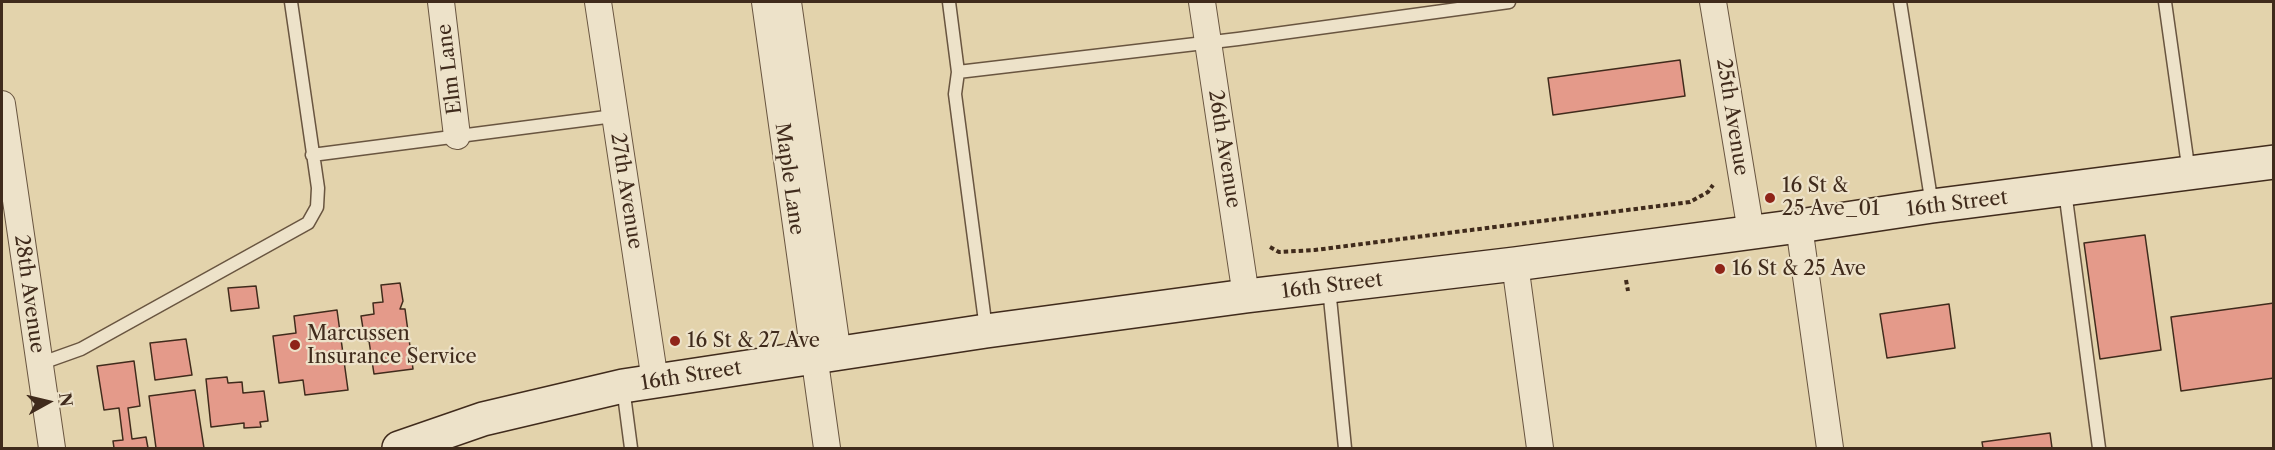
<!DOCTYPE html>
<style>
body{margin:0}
#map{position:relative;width:2275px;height:450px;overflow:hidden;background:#e3d3ac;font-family:"Libre Caslon Text",serif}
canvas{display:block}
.frame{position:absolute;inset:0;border:3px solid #402b1c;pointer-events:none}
.north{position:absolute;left:18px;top:372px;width:60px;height:60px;-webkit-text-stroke:4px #ede2c9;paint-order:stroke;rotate:82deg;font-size:16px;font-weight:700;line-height:24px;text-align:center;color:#402b1c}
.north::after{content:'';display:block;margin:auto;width:21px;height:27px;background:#402b1c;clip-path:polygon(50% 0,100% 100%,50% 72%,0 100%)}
</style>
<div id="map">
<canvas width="2275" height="450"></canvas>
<div class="frame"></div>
<div class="north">N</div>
</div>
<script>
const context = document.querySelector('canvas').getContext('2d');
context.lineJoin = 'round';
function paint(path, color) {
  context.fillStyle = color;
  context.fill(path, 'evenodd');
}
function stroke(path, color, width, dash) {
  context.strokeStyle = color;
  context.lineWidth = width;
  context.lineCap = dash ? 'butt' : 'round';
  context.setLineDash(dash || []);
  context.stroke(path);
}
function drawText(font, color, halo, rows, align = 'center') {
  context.font = font + ' "Libre Caslon Text",serif';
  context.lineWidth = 4.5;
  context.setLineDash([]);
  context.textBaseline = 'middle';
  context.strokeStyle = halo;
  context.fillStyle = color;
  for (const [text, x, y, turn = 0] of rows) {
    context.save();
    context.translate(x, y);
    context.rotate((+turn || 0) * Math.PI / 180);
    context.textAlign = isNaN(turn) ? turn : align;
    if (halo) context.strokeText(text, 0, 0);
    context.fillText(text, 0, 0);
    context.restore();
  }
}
const building = new Path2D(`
 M1680,60L1685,96L1553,115L1548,78Z
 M2145,235L2161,350L2100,359L2084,243Z
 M400,283L403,301L400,309H405L413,369L374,374L369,341H365L361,316L374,314L373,303L383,302L381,285Z
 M256,286L259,308L231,311L228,288Z
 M2274,303V378L2181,391L2171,317Z
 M1949,304L1955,348L1887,358L1880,314Z
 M337,310L348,390L305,395L303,380L279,383L273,336L296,333L294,316Z
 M186,339L192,375L155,380L150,343Z
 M134,361L140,406L128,408L132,439L146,437L148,448H114L113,441L123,440L119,408L104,410L97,366Z
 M227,377L228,383L242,382L243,393L264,391L268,421L260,422L261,427L244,428V423L211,427L206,379Z
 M195,390L204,448H156L149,396Z
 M2050,433L2052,448H1983L1982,442Z`);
const path = new Path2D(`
 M1270,247L1279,252L1315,250L1690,202L1708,192L1713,185
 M1626,280L1628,291`);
const lane = new Path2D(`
 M949,2L958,72L955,94L986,329
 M1900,2L1932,205
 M2165,2L2189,173
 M958,72L1238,39L1509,2
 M312,155L614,116
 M2065,191L2099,448
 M1329,288L1345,448
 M39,364L81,349L308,223L317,207L318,188L291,2
 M623,387L631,448`);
const street = new Path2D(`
 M441,2L457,136
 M598,2L655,381
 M765,2L827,448
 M788,2L838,355
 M1202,2L1246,296
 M1713,2L1751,232
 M2,104L52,448
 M1799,226L1830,448
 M1515,264L1540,448`);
const secondary = new Path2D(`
 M399,448L483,419L623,386L986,331L1246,296L1515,264L1799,226L1932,206L2274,162`);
const markers = [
 [1770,198,6,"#8f2418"],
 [1720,269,6,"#8f2418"],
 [675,341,6,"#8f2418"],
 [295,345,6,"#8f2418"]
];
const streetNames = [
 ["Elm Lane",450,69,-97],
 ["25th Avenue",1732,117,81],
 ["26th Avenue",1224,149,81],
 ["Maple Lane",789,179,82],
 ["27th Avenue",626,191,81],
 ["16th Street",1957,204,-7],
 ["16th Street",1332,286,-7],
 ["28th Avenue",29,294,82],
 ["16th Street",691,376,-9]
];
const poiNames = [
 ["16 St &",1782,186],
 ["25 Ave_01",1782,209],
 ["16 St & 25 Ave",1732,269],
 ["Marcussen",307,334],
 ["Insurance Service",307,357],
 ["16 St & 27 Ave",687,341]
];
paint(building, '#e49a8a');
stroke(building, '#402b1c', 1.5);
stroke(lane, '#695540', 15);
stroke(street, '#695540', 28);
stroke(secondary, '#402b1c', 36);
stroke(path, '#402b1c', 4, [4.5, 3]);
stroke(lane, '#ede2c9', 12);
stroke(street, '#ede2c9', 26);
stroke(secondary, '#ede2c9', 33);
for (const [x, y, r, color] of markers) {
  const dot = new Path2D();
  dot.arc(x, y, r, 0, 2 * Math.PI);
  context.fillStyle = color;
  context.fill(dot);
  stroke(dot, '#ede2c9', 2);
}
drawText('20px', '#402b1c', '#ede2c9', streetNames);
drawText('20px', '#402b1c', '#ede2c9', poiNames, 'left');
</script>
